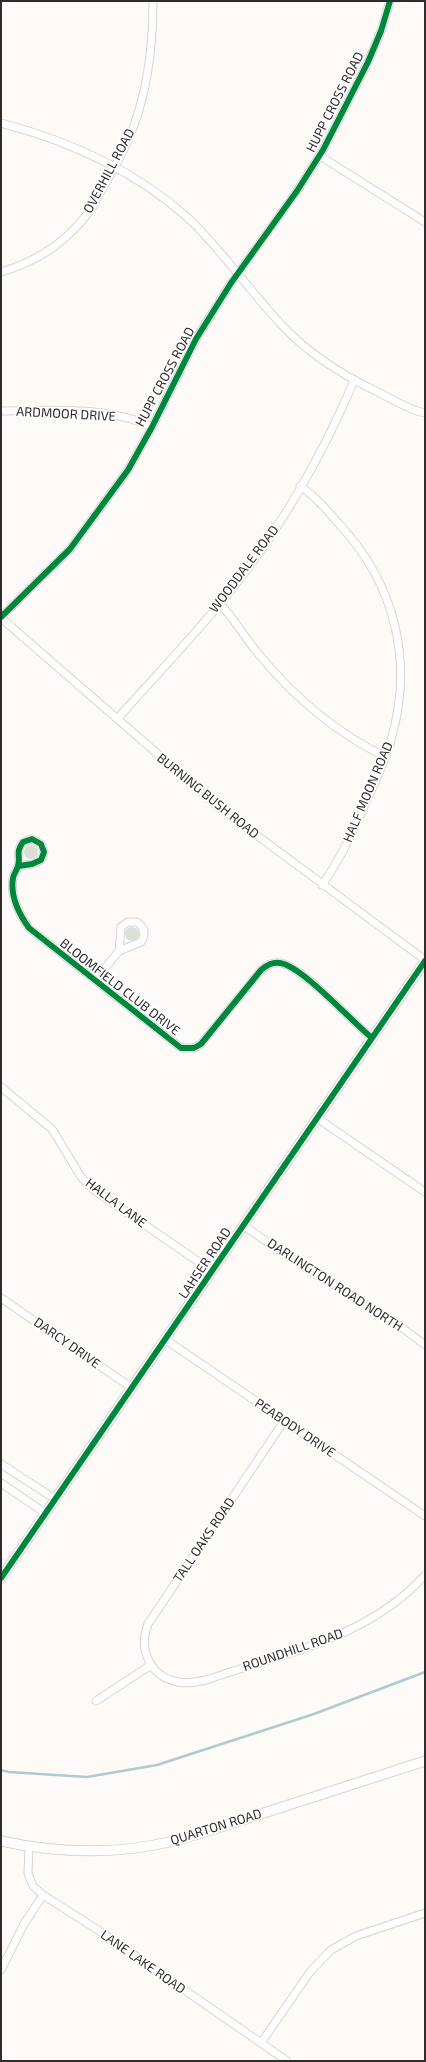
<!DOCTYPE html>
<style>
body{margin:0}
#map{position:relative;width:426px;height:2062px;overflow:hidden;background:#fdfaf8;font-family:"Exo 2",sans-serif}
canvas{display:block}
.frame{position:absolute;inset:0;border:2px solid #2f2c2b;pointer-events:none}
</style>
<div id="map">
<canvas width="426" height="2062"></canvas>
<div class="frame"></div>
</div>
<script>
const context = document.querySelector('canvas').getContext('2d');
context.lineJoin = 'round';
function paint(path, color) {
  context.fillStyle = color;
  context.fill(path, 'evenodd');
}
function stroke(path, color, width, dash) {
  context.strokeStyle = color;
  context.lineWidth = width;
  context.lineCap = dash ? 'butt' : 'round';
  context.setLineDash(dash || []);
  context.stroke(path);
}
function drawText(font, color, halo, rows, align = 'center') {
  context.font = font + ' "Exo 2",sans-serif';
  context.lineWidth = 3.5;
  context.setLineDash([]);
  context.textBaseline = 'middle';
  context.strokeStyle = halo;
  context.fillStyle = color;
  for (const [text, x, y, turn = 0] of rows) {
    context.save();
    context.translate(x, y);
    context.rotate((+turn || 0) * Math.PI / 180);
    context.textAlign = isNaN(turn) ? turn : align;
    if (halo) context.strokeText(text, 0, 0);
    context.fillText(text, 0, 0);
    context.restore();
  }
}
const green = new Path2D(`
 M24 852a7 7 0 1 1 14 0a7 7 0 1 1-14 0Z
 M125 934a7 7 0 1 1 14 0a7 7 0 1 1-14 0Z`);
const stream = new Path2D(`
 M1,1770L9,1772L87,1777L157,1765L314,1714L425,1672`);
const street = new Path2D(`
 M1,123C69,141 135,170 188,218C222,250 248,289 280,323C307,353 342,375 378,392C392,399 409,410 425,413
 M320,156L425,222
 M1,272C39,261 71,239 93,206C105,183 119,161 129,138C147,96 153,46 153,1
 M1,411C48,410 110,406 152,427
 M300,486C315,496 327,510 339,524C395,584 414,661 391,740C385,762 375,782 366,802C354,830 340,860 322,885
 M220,604C234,618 244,637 257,652C292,695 336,733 386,757
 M1,617L70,549L128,470L152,427L196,339L231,283L297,191L323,150L368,62L381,31L390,1
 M1,618L220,808L425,960
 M118,718C157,674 199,631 236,584C283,524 324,451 354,381
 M19,866L32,864L41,860L44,852L41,844L32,839L23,842C15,853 21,856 18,866C17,870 14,873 13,878C10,896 19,914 29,928L181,1048H194L201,1044L261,970C267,965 272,962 280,963C302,966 352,1022 372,1038
 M95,980L119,951L141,942C146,935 145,928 137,922H128L121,927L119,951
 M1,1087L52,1129L81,1177L94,1190L212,1271
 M317,1118L425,1192
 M244,1226L313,1273L389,1318L425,1345
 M1,1298L132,1388
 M166,1340L425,1516
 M284,1421L148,1624C138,1649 150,1677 178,1682C187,1684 196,1682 206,1680C282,1654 369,1638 425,1575
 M1,1464L55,1499
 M1,1483L45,1513
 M96,1701L151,1665
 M29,1847L28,1873L30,1879L33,1886L43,1895L98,1930L287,2061
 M1,1970L24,1924L43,1895
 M261,2043L310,1972L331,1950L356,1936L425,1913`);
const secondary = new Path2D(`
 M1,1578L425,961
 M1,1841C57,1853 113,1855 169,1842C203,1834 236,1822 270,1811C322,1794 373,1778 425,1761`);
const cycleway = new Path2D(`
 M1,617L70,549L128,470L152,427L196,339L231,283L297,191L323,150L368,62L381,31L390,1
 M19,866L32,864L41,860L44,852L41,844L32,839L23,842C15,853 21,856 18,866C17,870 14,873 13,878C10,896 19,914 29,928L181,1048H194L201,1044L261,970C267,965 272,962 280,963C302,966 352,1022 372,1038
 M1,1578L425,961`);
const streetNames = [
 ["HUPP CROSS ROAD",335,102,-63],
 ["OVERHILL ROAD",109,171,-62],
 ["HUPP CROSS ROAD",165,377,-62],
 ["ARDMOOR DRIVE",66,414,3],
 ["WOODDALE ROAD",244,569,-53],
 ["HALF MOON ROAD",368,792,-67],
 ["BURNING BUSH ROAD",208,796,39],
 ["BLOOMFIELD CLUB DRIVE",120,987,38],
 ["HALLA LANE",116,1203,37],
 ["LAHSER ROAD",205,1263,-56],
 ["DARLINGTON ROAD NORTH",335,1285,33],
 ["DARCY DRIVE",67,1343,35],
 ["PEABODY DRIVE",295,1428,34],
 ["TALL OAKS ROAD",204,1540,-56],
 ["ROUNDHILL ROAD",293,1650,-19],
 ["QUARTON ROAD",216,1827,-17],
 ["LANE LAKE ROAD",143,1962,35]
];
paint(green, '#d9e1d5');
stroke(stream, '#afcbcd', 2.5);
stroke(street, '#d8d5d4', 9);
stroke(secondary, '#d8d5d4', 11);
stroke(street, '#fffefe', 7);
stroke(secondary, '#fffefe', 9);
stroke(cycleway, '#00873e', 6);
drawText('13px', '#2f2c2b', '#fff', streetNames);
</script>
